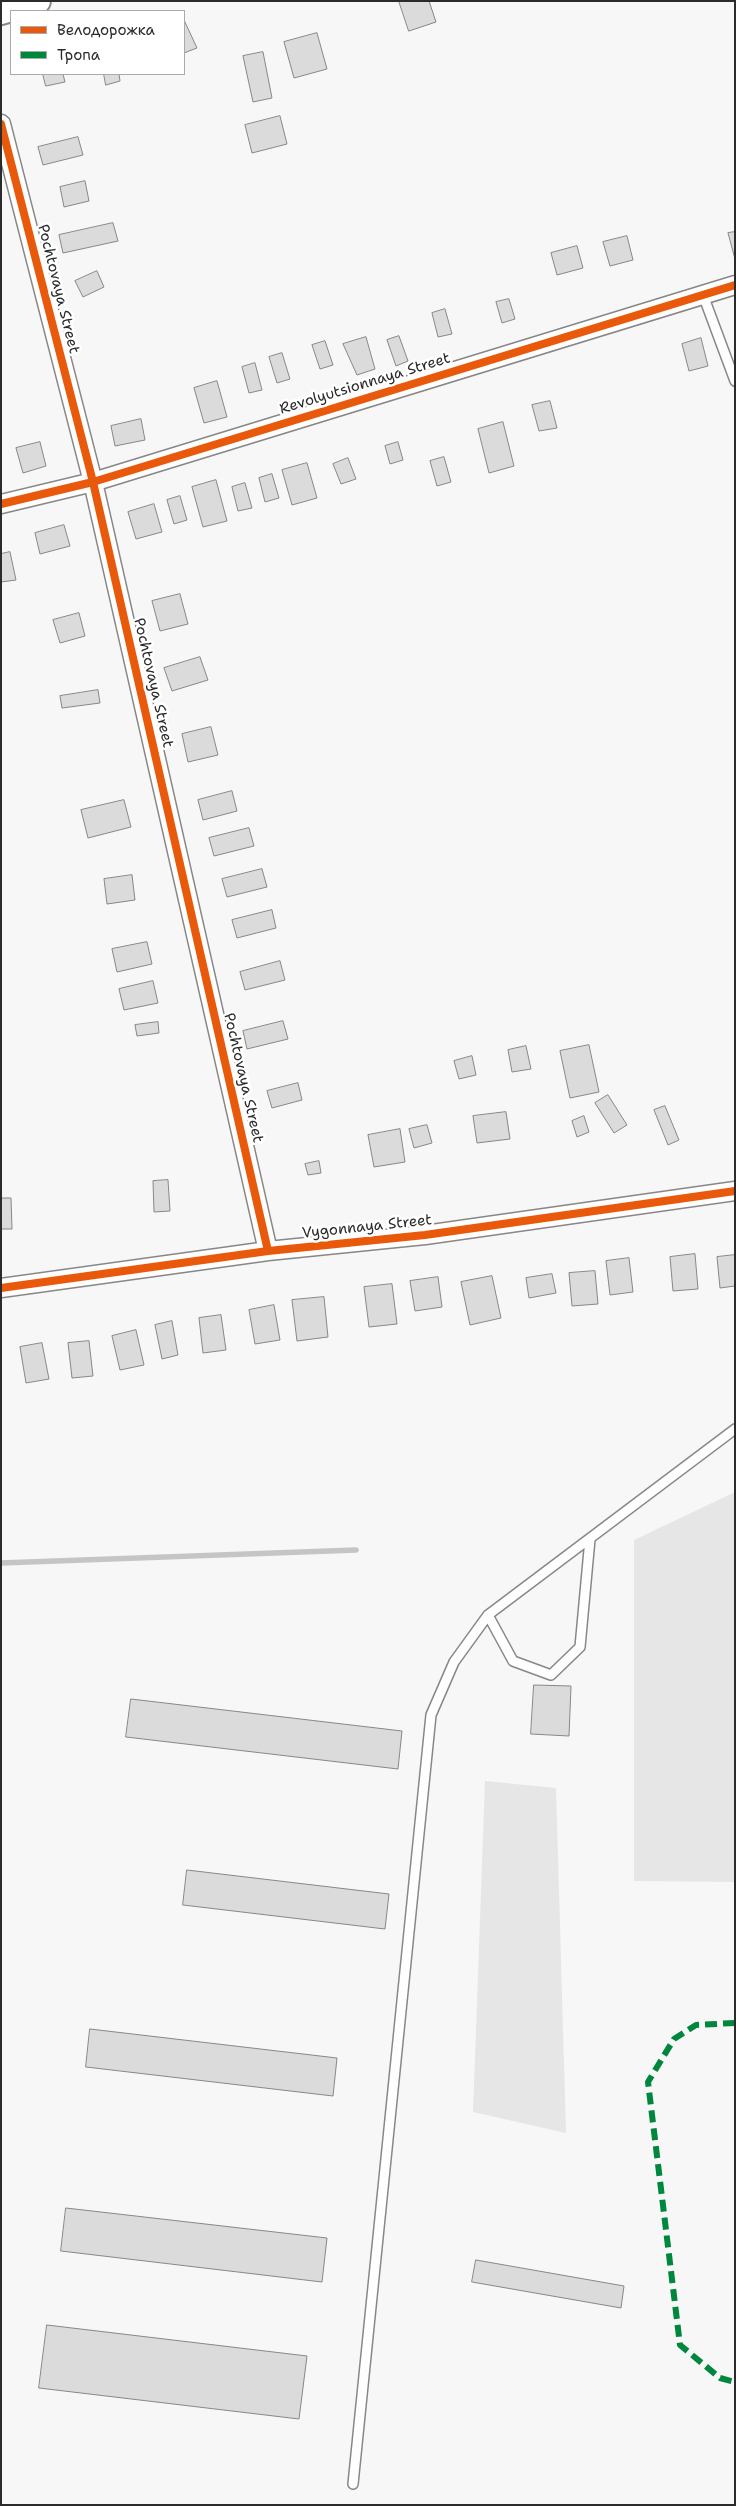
<!DOCTYPE html>
<meta charset="utf-8">
<style>
body{margin:0}
#map{position:relative;width:736px;height:2506px;overflow:hidden;background:#f7f7f7;font-family:"Shantell Sans",sans-serif}
canvas{display:block}
.frame{position:absolute;inset:0;border:2px solid #2b2b2b;pointer-events:none}
.legend{position:absolute;left:10px;top:10px;width:175px;height:65px;box-sizing:border-box;background:#fff;border:1px solid #aaa;margin:0;padding:6px 9px;list-style:none;font-size:15px;color:#2b2b2b}
.legend li{display:flex;align-items:center;gap:10px;height:25px}
.legend b{width:25px;border:1px solid #aaa}
</style>
<div id="map">
<canvas width="736" height="2506"></canvas>
<div class="frame"></div>
<ul class="legend">
<li><b style="height:6px;background:#e8590c"></b>Велодорожка</li>
<li><b style="height:6px;background:#00873e"></b>Тропа</li>
</ul>
</div>
<script>
const context = document.querySelector('canvas').getContext('2d');
context.lineJoin = 'round';
function paint(path, color) {
  context.fillStyle = color;
  context.fill(path, 'evenodd');
}
function stroke(path, color, width, dash) {
  context.strokeStyle = color;
  context.lineWidth = width;
  context.lineCap = dash ? 'butt' : 'round';
  context.setLineDash(dash || []);
  context.stroke(path);
}
function drawText(font, color, halo, rows, align = 'center') {
  context.font = font + ' "Shantell Sans",sans-serif';
  context.lineWidth = 5;
  context.setLineDash([]);
  context.textBaseline = 'middle';
  context.strokeStyle = halo;
  context.fillStyle = color;
  for (const [text, x, y, turn = 0] of rows) {
    context.save();
    context.translate(x, y);
    context.rotate((+turn || 0) * Math.PI / 180);
    context.textAlign = isNaN(turn) ? turn : align;
    if (halo) context.strokeText(text, 0, 0);
    context.fillText(text, 0, 0);
    context.restore();
  }
}
const green = new Path2D(`
 M735,1492V1882L634,1881V1540Z
 M485,1781L556,1788L566,2133L473,2112Z`);
const stream = new Path2D(`
 M1,1563L356,1550`);
const building = new Path2D(`
 M399,1H429L436,22L409,31Z
 M184,20L197,48L184,53Z
 M317,33L327,69L294,78L284,42Z
 M263,52L272,98L253,102L243,56Z
 M43,74H63L65,82L46,86Z
 M104,74H119L120,81L106,85Z
 M280,116L287,144L252,153L245,125Z
 M78,137L83,155L43,165L38,147Z
 M85,181L89,201L64,207L60,187Z
 M113,223L118,241L63,253L59,235Z
 M735,232V259L728,233Z
 M627,236L633,260L610,266L603,242Z
 M577,246L583,268L557,275L551,253Z
 M97,271L104,287L83,297L75,281Z
 M509,299L515,319L502,323L496,302Z
 M445,309L452,334L438,337L432,313Z
 M399,336L408,361L396,366L387,340Z
 M366,337L375,369L357,375L343,344Z
 M701,338L708,366L689,371L682,344Z
 M325,341L333,365L320,369L312,345Z
 M282,353L290,379L277,383L269,357Z
 M255,363L262,390L249,393L242,367Z
 M217,381L227,417L204,423L194,388Z
 M550,401L557,428L539,431L532,405Z
 M141,419L145,440L115,446L111,426Z
 M503,422L514,466L489,473L478,429Z
 M40,442L46,466L23,473L16,448Z
 M398,442L403,460L390,464L385,446Z
 M444,457L451,482L437,486L430,461Z
 M348,458L356,479L341,484L333,464Z
 M307,463L317,498L292,505L282,470Z
 M272,474L279,498L265,502L259,478Z
 M216,480L227,521L203,527L192,487Z
 M245,483L252,508L238,511L232,487Z
 M180,496L187,520L174,524L167,500Z
 M154,504L162,532L136,539L128,512Z
 M64,525L70,546L40,554L35,533Z
 M10,552L16,580L1,582V554Z
 M180,594L188,624L160,631L152,601Z
 M79,613L85,636L60,643L53,620Z
 M200,657L208,680L172,691L164,668Z
 M98,690L100,703L62,708L60,696Z
 M211,727L218,755L188,762L182,734Z
 M232,791L237,811L203,820L198,800Z
 M124,800L131,827L88,838L81,810Z
 M249,828L254,846L214,856L209,838Z
 M262,869L267,887L227,897L222,879Z
 M132,875L135,900L107,904L104,879Z
 M272,910L276,928L237,938L232,920Z
 M147,942L152,964L117,972L112,949Z
 M280,961L285,980L245,990L240,972Z
 M153,981L158,1003L124,1010L119,989Z
 M283,1021L288,1039L247,1049L243,1031Z
 M158,1022L159,1033L137,1036L135,1025Z
 M589,1045L599,1092L570,1098L560,1051Z
 M526,1046L531,1069L512,1072L508,1050Z
 M472,1056L476,1075L459,1079L454,1061Z
 M298,1083L302,1100L272,1108L267,1091Z
 M608,1095L627,1125L614,1133L595,1103Z
 M665,1106L679,1140L668,1145L654,1110Z
 M506,1112L510,1139L477,1143L473,1116Z
 M584,1116L589,1132L577,1137L572,1121Z
 M427,1125L432,1143L414,1148L409,1129Z
 M400,1129L405,1162L374,1167L368,1135Z
 M319,1161L321,1173L308,1175L305,1164Z
 M168,1180L170,1211L154,1212L153,1181Z
 M1,1198H11L12,1229H1Z
 M695,1254L698,1289L673,1291L670,1257Z
 M735,1255V1286L720,1288L717,1257Z
 M629,1258L633,1292L610,1295L606,1261Z
 M595,1271L598,1304L572,1306L569,1273Z
 M552,1274L556,1293L529,1298L526,1278Z
 M492,1276L501,1318L470,1325L461,1282Z
 M438,1277L442,1307L415,1311L410,1281Z
 M392,1284L397,1324L369,1327L364,1287Z
 M324,1297L328,1337L297,1341L292,1300Z
 M274,1305L280,1340L255,1344L249,1310Z
 M221,1315L226,1350L203,1353L199,1318Z
 M172,1321L178,1355L162,1359L155,1325Z
 M136,1330L144,1365L120,1370L112,1336Z
 M89,1341L93,1376L72,1378L68,1343Z
 M42,1343L49,1379L26,1383L20,1347Z
 M534,1685L571,1686L569,1736L531,1734Z
 M131,1699L402,1731L398,1769L126,1737Z
 M187,1870L389,1894L385,1929L183,1905Z
 M90,2029L337,2058L333,2096L86,2067Z
 M66,2208L327,2238L322,2282L61,2251Z
 M476,2260L624,2286L621,2308L472,2282Z
 M47,2325L307,2356L299,2419L39,2388Z`);
const lane = new Path2D(`
 M703,295L735,381
 M488,1615L513,1661L551,1675L580,1647L590,1539
 M353,2484L431,1715L454,1662L488,1615L735,1429`);
const street = new Path2D(`
 M1,124L93,482L268,1251
 M1,504L93,482L735,285
 M1,1288L268,1251L425,1235L735,1191`);
const secondary = new Path2D(`
 M1,12L38,1`);
const quiet = new Path2D(`
 M735,2023L696,2025L674,2039L648,2082L680,2345L720,2378L735,2382`);
const cycleway = new Path2D(`
 M1,124L93,482L268,1251
 M1,504L93,482L735,285
 M1,1288L268,1251L425,1235L735,1191`);
const streetNames = [
 ["Pochtovaya Street",58,289,76],
 ["Revolyutsionnaya Street",365,384,-17],
 ["Pochtovaya Street",153,683,77],
 ["Pochtovaya Street",243,1078,77],
 ["Vygonnaya Street",367,1227,-6]
];
paint(green, '#e6e6e6');
stroke(stream, '#c5c5c5', 5.5);
paint(building, '#dbdbdb');
stroke(building, '#878787', 1);
stroke(lane, '#878787', 12);
stroke(street, '#878787', 21);
stroke(secondary, '#878787', 28);
stroke(lane, '#fefefe', 9);
stroke(street, '#fefefe', 18);
stroke(secondary, '#fefefe', 24);
stroke(quiet, '#00873e', 6, [12, 6]);
stroke(cycleway, '#e8590c', 8);
drawText('15px', '#2b2b2b', '#fff', streetNames);
</script>
